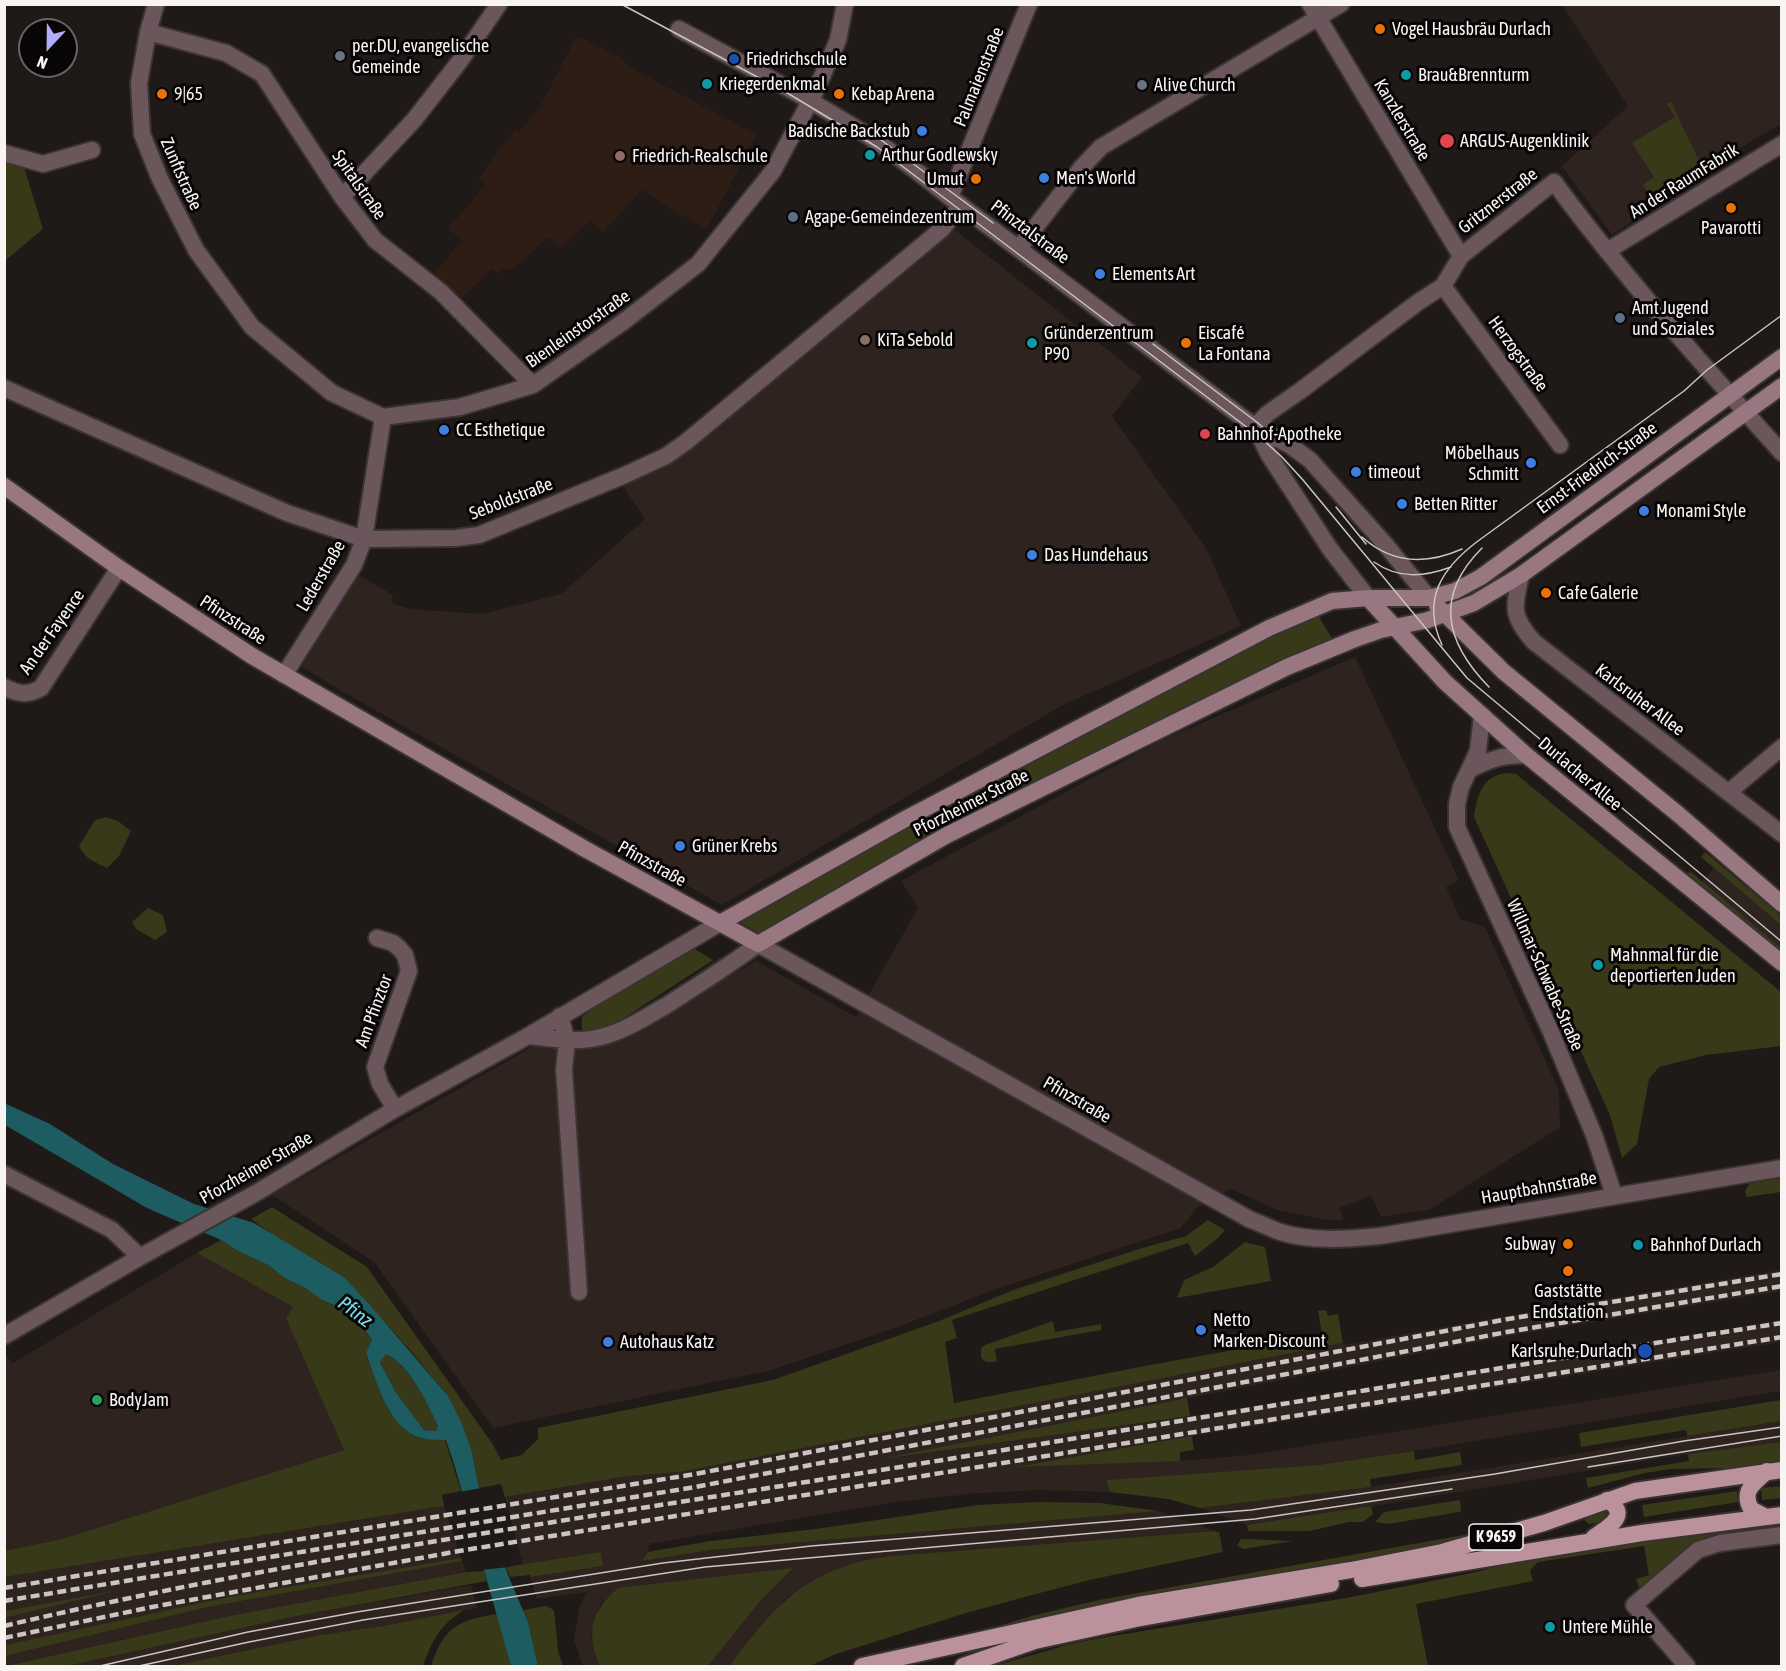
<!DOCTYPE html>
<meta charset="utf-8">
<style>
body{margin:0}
#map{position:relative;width:1786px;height:1671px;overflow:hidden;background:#1f1917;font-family:"Asap Condensed",sans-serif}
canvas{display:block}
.frame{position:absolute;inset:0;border:6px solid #f8f4f2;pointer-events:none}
.north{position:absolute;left:18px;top:18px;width:60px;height:60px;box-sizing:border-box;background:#070505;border:2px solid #676564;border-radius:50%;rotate:202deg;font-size:16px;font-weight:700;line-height:24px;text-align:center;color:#f8f4f2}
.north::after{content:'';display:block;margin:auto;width:21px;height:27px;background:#b1adfa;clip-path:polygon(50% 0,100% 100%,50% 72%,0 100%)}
</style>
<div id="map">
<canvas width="1786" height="1671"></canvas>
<div class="frame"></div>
<div class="north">N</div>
</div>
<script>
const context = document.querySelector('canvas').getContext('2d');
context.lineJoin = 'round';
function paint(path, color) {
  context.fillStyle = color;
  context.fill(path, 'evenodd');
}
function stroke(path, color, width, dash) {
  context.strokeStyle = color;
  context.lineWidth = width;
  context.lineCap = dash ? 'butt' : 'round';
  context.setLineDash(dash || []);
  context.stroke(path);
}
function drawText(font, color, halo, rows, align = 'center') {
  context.font = font + ' "Asap Condensed",sans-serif';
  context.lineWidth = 6;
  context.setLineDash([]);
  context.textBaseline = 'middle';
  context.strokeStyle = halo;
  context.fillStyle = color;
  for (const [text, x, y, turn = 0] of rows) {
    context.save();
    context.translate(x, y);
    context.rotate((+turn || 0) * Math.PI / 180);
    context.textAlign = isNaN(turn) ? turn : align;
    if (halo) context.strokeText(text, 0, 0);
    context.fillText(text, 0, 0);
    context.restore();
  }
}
const built = new Path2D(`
 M1562,5H1781V124L1719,160L1612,235L1562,166L1628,106Z
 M955,230L1142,377L1112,416L1206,548L1241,626L1063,705L722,905L343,692L297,664L357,574L393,595L391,603L411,609L482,614L561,594L645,519L623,486L824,337Z
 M1355,657L1459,880L1446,887L1460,919L1485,927L1559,1091L1560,1127L1429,1210L1381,1217L1371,1196L1339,1208L1344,1220H1327L1277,1210L1231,1189L1197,1207L1181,1228L996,1289L903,1325L772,1370L493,1428L375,1263L272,1195L539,1043L634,1030L756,961L856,1017L918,908L901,881L1162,740Z
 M1714,868L1781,925V948L1702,882Z
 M197,1253L293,1307L287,1318L344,1450L62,1539L5,1551L4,1353L13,1363Z
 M1781,1270V1291L1508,1336L1060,1423L892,1458L1190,1416L1781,1320V1342L1192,1436L1021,1466L1193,1460L1249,1455L1781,1370V1391L1414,1451L1318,1465L1106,1480L1110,1492L1040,1490L980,1493L896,1502L649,1544L648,1552L643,1561L712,1550L1158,1511L1215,1531L890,1556L788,1597L756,1633L729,1666H708L762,1599L792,1569L602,1602L595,1618L591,1636L601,1666H583L574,1640L579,1608L587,1592L537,1599L530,1577L603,1566L601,1552L523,1565L505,1497L628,1476L680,1472L1343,1343L1344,1345L1501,1317Z
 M1781,1421V1442L1675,1456L1295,1519L1247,1525L1200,1508L1371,1487Z
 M444,1506L461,1558L233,1596L5,1645V1618L106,1593L5,1611L4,1577Z
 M462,1561L466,1572L229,1616L5,1666V1656L208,1607Z
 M471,1585L477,1608L383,1626L320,1635L172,1666H67L297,1616Z`);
const education = new Path2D(`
 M577,36L626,60L624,64L757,135L706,230L642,190L603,232L590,220L561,248L549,237L513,269H504L498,274L492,269L462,298L434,274L462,240L448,229L486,184L479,178L515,129L519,132L539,108Z`);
const green = new Path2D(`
 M1671,102L1701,165L1652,198L1643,185L1654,177L1632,143L1675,117L1667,104Z
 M4,159L23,164L43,229L6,260Z
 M1316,612L1333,640L764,936L734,919L884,835Z
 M1506,773L1516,774L1781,992V1046L1706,1055L1659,1067L1649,1079L1637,1144L1622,1158L1610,1115L1474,817C1477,796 1482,776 1506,773Z
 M106,817L118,821L131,831L119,856L107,868C96,863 84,858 79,846L95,820Z
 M1705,852L1781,916V925L1701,857Z
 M1690,871L1781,948V950L1684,877Z
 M148,908L163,915L167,932L155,940L136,929L132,922Z
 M693,948L713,960L607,1029L585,1031L582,1029V1017L596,1005Z
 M1781,1178V1192L1747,1197L1745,1191L1750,1183Z
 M272,1207L367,1267L492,1443L501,1460L522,1455L538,1439V1428L773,1380L939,1321L1013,1290L1142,1248L1186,1236L1208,1220L1225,1230L1218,1238L1195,1256L1188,1243L952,1320L957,1338L945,1342L954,1403L1145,1366L1322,1334L1318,1311L1326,1310L1328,1316L1338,1314L1343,1343L680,1472L628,1476L505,1497L501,1484L479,1488L471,1448L448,1396L409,1349L345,1278L281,1241L251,1219Z
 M221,1240L238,1251L268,1265L286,1279L304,1287L322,1300L346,1310L353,1314L372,1339L366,1354C376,1381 389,1431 422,1438C429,1440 438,1439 445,1440L461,1491L442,1495L444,1506L5,1577L4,1551L62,1539L344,1450L286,1318L293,1307L197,1253Z
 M1245,1242L1265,1247L1271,1281L1177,1298L1184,1280L1213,1267Z
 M1053,1321L1055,1332L1101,1324V1330L995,1349L997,1361C990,1363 986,1363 981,1358V1348L985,1345Z
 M386,1354C409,1365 427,1403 438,1426L436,1432L424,1430L395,1391L380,1361Z
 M1187,1398L1190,1416L876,1460Z
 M1781,1400V1421L1687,1436L1686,1430L1581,1447L1579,1433Z
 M1192,1436L1194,1450L1180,1452V1461L1015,1467Z
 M1781,1442V1463L1731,1468L1671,1469L1645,1473L1588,1488L1586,1478L1689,1461L1688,1454Z
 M1414,1451L1415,1460L1460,1452L1462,1465L1370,1479L1371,1487L1200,1508L1168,1499L1110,1492L1106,1480L1318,1465Z
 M1781,1486V1498L1762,1500L1761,1488Z
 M1737,1491L1738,1502L1644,1517L1642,1505Z
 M1460,1500L1461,1511L1459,1512L1388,1524L1375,1522L1384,1512Z
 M1039,1502L1100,1503L1158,1511L712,1550L642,1561L648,1552L710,1541L816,1529L978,1505Z
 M1371,1506L1373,1514L1363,1522H1349L1310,1531H1248L1247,1525Z
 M1606,1511L1608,1516L1603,1522L1589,1524L1585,1521V1515Z
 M1781,1521V1530L1717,1538L1642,1590L1638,1585L1636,1579L1649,1575L1644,1546L1538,1562L1530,1570L1533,1581L1416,1604L1428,1666H994L1067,1645L1094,1639L1346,1598L1477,1572L1512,1561L1708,1530Z
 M1215,1531L1219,1532L1223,1552L1094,1579L1051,1590L966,1613L836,1654L810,1666H729C766,1619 789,1585 848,1565C861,1560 876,1559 890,1556Z
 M1475,1533L1476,1537L1458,1541L968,1636L1031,1616L1099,1600Z
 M1241,1539H1245L1293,1541L1244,1549L1237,1546Z
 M601,1552L603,1566L530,1577V1575L510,1577L506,1567Z
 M461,1558L462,1561L208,1607L5,1656V1645L233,1596Z
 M793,1568L762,1599L708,1666H601L599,1664C586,1630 591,1612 618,1588Z
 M484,1571L487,1581L297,1616L67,1666H6L229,1616L466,1572Z
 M119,1590L5,1618V1611Z
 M546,1606L554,1610L558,1651L563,1666H538L528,1622L523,1610Z
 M464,1610C439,1626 433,1639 423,1666H172L320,1635L383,1626Z
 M497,1614L511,1666H431C444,1627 458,1620 497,1614Z`);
const water = new Path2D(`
 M4,1103L50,1124L113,1164L194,1204L254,1223L345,1278L370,1305L448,1396L460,1420L471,1448L479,1488L508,1575L528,1622L538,1666H511L455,1467L446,1440C438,1440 429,1440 422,1438C389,1431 376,1381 366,1353L372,1339L353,1314L346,1310L322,1300L304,1287L286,1279L268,1265L238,1251L221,1240L147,1208L5,1125ZM386,1354C409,1364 427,1403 438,1426L436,1431L424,1430L395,1391L380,1362Z`);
const pier = new Path2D(`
 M482,1488L509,1566V1567L481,1570L458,1492Z`);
const minor = new Path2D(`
 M156,4L148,32L139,83L142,134L160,179L196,250L252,327L332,393L383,417L460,407L533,385L623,322L698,264L773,171L816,90L838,40L845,4
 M1310,4L1461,256
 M679,29C743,64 809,98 870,137C897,155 922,175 947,195L1255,427L1291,446L1310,460L1385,544L1429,598
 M148,32L226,53L262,74L342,197L375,240L441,292L533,385
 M4,153L43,164L92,150
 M342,197L414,120L460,61L499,4
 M950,197L1029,4
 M1019,248L1082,167L1101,147L1341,4
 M1607,251L1782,144
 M1443,286L1560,445
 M4,388L287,513L364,539L456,538L479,535L625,475L666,456L686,442L942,229L961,205
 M1255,427L1267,414L1300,391L1417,303L1443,286L1461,256L1554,182C1624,277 1703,365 1782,453
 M1255,427L1269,455L1330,549L1368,598
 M1521,575C1514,607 1510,615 1534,642L1782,834
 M284,675L354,565L364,539L383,417
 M4,687C18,694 27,696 41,688L119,568
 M1482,715L1478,751L1461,787L1457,804V827L1550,1030L1594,1135L1614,1195
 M1469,770C1490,759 1503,755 1526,755
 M1729,792L1782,747
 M377,938L393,943L399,948L405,955L409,971L375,1067L380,1084L395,1109
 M560,1016L567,1041L564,1069L579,1292
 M528,1036C553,1039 577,1043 601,1037C625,1031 646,1017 667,1005C698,985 729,966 758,944
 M4,1174L112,1230L140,1257
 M4,1336L140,1257L256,1193L395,1109L528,1036L720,923
 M1687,1666L1634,1605L1698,1550L1720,1543L1782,1535`);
const tertiary = new Path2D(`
 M758,944L1249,1219C1259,1223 1270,1228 1280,1232C1312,1242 1348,1239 1380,1236L1782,1168`);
const secondary = new Path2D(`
 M4,486L119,568L252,656L585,849L758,944L947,835L1287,667L1355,639L1381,630L1428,620L1474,603L1521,575L1782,386
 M1368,598L1445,682L1526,755L1782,963
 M1437,606L1504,672L1678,814L1782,904
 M720,923L907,818L1269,628L1332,601L1368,598H1429L1455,591L1481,577L1782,357`);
const primary = new Path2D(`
 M1766,1517L1751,1509C1741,1490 1754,1484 1767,1471
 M1594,1537C1607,1528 1632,1515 1607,1500
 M1362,1579L1642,1533L1782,1515
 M862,1666L1138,1605L1351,1570L1442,1552L1544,1523L1635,1491L1782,1470
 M963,1666L1035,1641L1136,1619L1331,1584`);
const tram = new Path2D(`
 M621,4L789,94L877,147L1261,438L1282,457L1303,480L1467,678L1782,942
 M877,137L993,223
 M1153,344L1258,423L1276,440
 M1559,492L1598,464
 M1336,507L1366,544
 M1362,537C1392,564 1426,565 1462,549
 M1482,548C1434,596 1445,642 1489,687
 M1374,562C1398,579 1424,577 1451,567
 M1442,645C1421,599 1442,568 1478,541L1684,391L1707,370L1782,315
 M1588,1467L1782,1436
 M100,1666L248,1632L357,1612L663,1563L811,1546L1251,1510L1495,1474L1684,1441L1782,1427
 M139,1666L249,1642L363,1620L705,1567L1255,1519L1452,1489`);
const rail = new Path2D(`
 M4,1588L695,1474L1508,1319L1782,1274
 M4,1601L695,1487L1507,1332L1782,1286
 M4,1626C275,1562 551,1523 825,1479C1144,1428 1462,1373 1782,1323
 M4,1638L152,1607L459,1551L1782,1337`);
const markers = [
 [1380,29,6,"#e8710a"],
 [340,56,6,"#6b7280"],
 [734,59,6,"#1a4fb4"],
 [1406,75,6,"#0f9aa8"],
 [707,84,6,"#0f9aa8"],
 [1142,85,6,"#6b7280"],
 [162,94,6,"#e8710a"],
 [839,94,6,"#e8710a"],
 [922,131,6,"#3f7fe0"],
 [1447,141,8,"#e0444e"],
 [870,155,6,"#0f9aa8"],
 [620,156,6,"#8d6e63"],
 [1044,178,6,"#3f7fe0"],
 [976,179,6,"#e8710a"],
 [1731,208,6,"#e8710a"],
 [793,217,6,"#5c6f8a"],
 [1100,274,6,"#3f7fe0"],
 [1620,318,6,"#5c6f8a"],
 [865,340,6,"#8d6e63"],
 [1032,343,6,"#0f9aa8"],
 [1186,343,6,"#e8710a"],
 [444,430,6,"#3f7fe0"],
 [1205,434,6,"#e0444e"],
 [1531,463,6,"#3f7fe0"],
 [1356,472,6,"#3f7fe0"],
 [1402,504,6,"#3f7fe0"],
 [1644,511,6,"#3f7fe0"],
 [1032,555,6,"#3f7fe0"],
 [1546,593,6,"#e8710a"],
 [680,846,6,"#3f7fe0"],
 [1598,965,6,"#0f9aa8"],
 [1568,1244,6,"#e8710a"],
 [1638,1245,6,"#0f9aa8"],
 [1568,1271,6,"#e8710a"],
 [1201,1330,6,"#3f7fe0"],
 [608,1342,6,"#3f7fe0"],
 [1645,1351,8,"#1a4fb4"],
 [97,1400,6,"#2e9e5b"],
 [1550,1627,6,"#0f9aa8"]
];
const shields = [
 [1496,1537,54]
];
const shieldNames = [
 ["K 9659",1496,1537]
];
const poiNames = [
 ["Vogel Hausbräu Durlach",1392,29],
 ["per.DU, evangelische",352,46],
 ["Gemeinde",352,67],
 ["Friedrichschule",746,59],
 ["Brau&Brennturm",1418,75],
 ["Kriegerdenkmal",719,84],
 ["Alive Church",1154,85],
 ["9|65",174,94],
 ["Kebap Arena",851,94],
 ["Badische Backstub",910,131,"right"],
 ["ARGUS-Augenklinik",1460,141],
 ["Arthur Godlewsky",882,155],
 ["Friedrich-Realschule",632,156],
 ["Men's World",1056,178],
 ["Umut",964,179,"right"],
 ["Agape-Gemeindezentrum",805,217],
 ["Pavarotti",1731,228,"center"],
 ["Elements Art",1112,274],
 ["Amt Jugend",1632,308],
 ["und Soziales",1632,329],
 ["Gründerzentrum",1044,333],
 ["P90",1044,354],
 ["Eiscafé",1198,333],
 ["La Fontana",1198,354],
 ["KiTa Sebold",877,340],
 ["CC Esthetique",456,430],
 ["Bahnhof-Apotheke",1217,434],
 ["Möbelhaus",1519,453,"right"],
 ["Schmitt",1519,474,"right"],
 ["timeout",1368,472],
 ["Betten Ritter",1414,504],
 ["Monami Style",1656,511],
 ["Das Hundehaus",1044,555],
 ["Cafe Galerie",1558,593],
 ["Grüner Krebs",692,846],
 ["Mahnmal für die",1610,955],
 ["deportierten Juden",1610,976],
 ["Subway",1556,1244,"right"],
 ["Bahnhof Durlach",1650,1245],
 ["Gaststätte",1568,1291,"center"],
 ["Endstation",1568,1312,"center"],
 ["Netto",1213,1320],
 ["Marken-Discount",1213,1341],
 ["Autohaus Katz",620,1342],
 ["Karlsruhe-Durlach",1632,1351,"right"],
 ["BodyJam",109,1400],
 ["Untere Mühle",1562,1627]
];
const streetNames = [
 ["Palmaienstraße",979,77,-68],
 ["Kanzlerstraße",1402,120,59],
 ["Zunftstraße",181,174,66],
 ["An der RaumFabrik",1684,181,-32],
 ["Spitalstraße",359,185,55],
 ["Gritznerstraße",1498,201,-38],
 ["Pfinztalstraße",1030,232,37],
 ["Bienleinstorstraße",578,329,-35],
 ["Herzogstraße",1518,354,54],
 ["Ernst-Friedrich-Straße",1597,468,-36],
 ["Seboldstraße",511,499,-21],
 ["Lederstraße",321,576,-60],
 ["Pfinzstraße",233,620,33],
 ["An der Fayence",52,632,-55],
 ["Karlsruher Allee",1640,700,37],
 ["Durlacher Allee",1580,774,40],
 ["Pforzheimer Straße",971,803,-27],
 ["Pfinzstraße",652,864,29],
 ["Willmar-Schwabe-Straße",1545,975,66],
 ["Am Pfinztor",374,1011,-70],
 ["Pfinzstraße",1077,1100,30],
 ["Pforzheimer Straße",256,1168,-30],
 ["Hauptbahnstraße",1539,1188,-10]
];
const waterNames = [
 ["Pfinz",355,1312,37]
];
paint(built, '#2e231e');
paint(education, '#2e1d15');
paint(green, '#373918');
paint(water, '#1d5c60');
paint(pier, '#1f1917');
stroke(minor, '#393331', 20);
stroke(tertiary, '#393331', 20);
stroke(secondary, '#393331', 20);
stroke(primary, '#393331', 20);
stroke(minor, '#6a565b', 16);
stroke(tertiary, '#6a565b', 16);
stroke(secondary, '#987780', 16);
stroke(primary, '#bb919c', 16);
stroke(tram, '#cac5c3', 1.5);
stroke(rail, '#cac5c3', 4.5, [9, 4.5]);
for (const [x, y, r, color] of markers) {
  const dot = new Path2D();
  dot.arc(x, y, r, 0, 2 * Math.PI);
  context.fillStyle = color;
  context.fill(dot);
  stroke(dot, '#070505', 2);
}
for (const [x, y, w] of shields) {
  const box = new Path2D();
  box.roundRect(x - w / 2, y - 13, w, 26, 4.5);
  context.fillStyle = '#070505';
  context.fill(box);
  stroke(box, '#f8f4f2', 1.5);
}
drawText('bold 16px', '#f8f4f2', null, shieldNames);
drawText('18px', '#f8f4f2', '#070505', poiNames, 'left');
drawText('18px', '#f8f4f2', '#070505', streetNames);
drawText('italic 20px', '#7cdde5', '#070505', waterNames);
</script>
